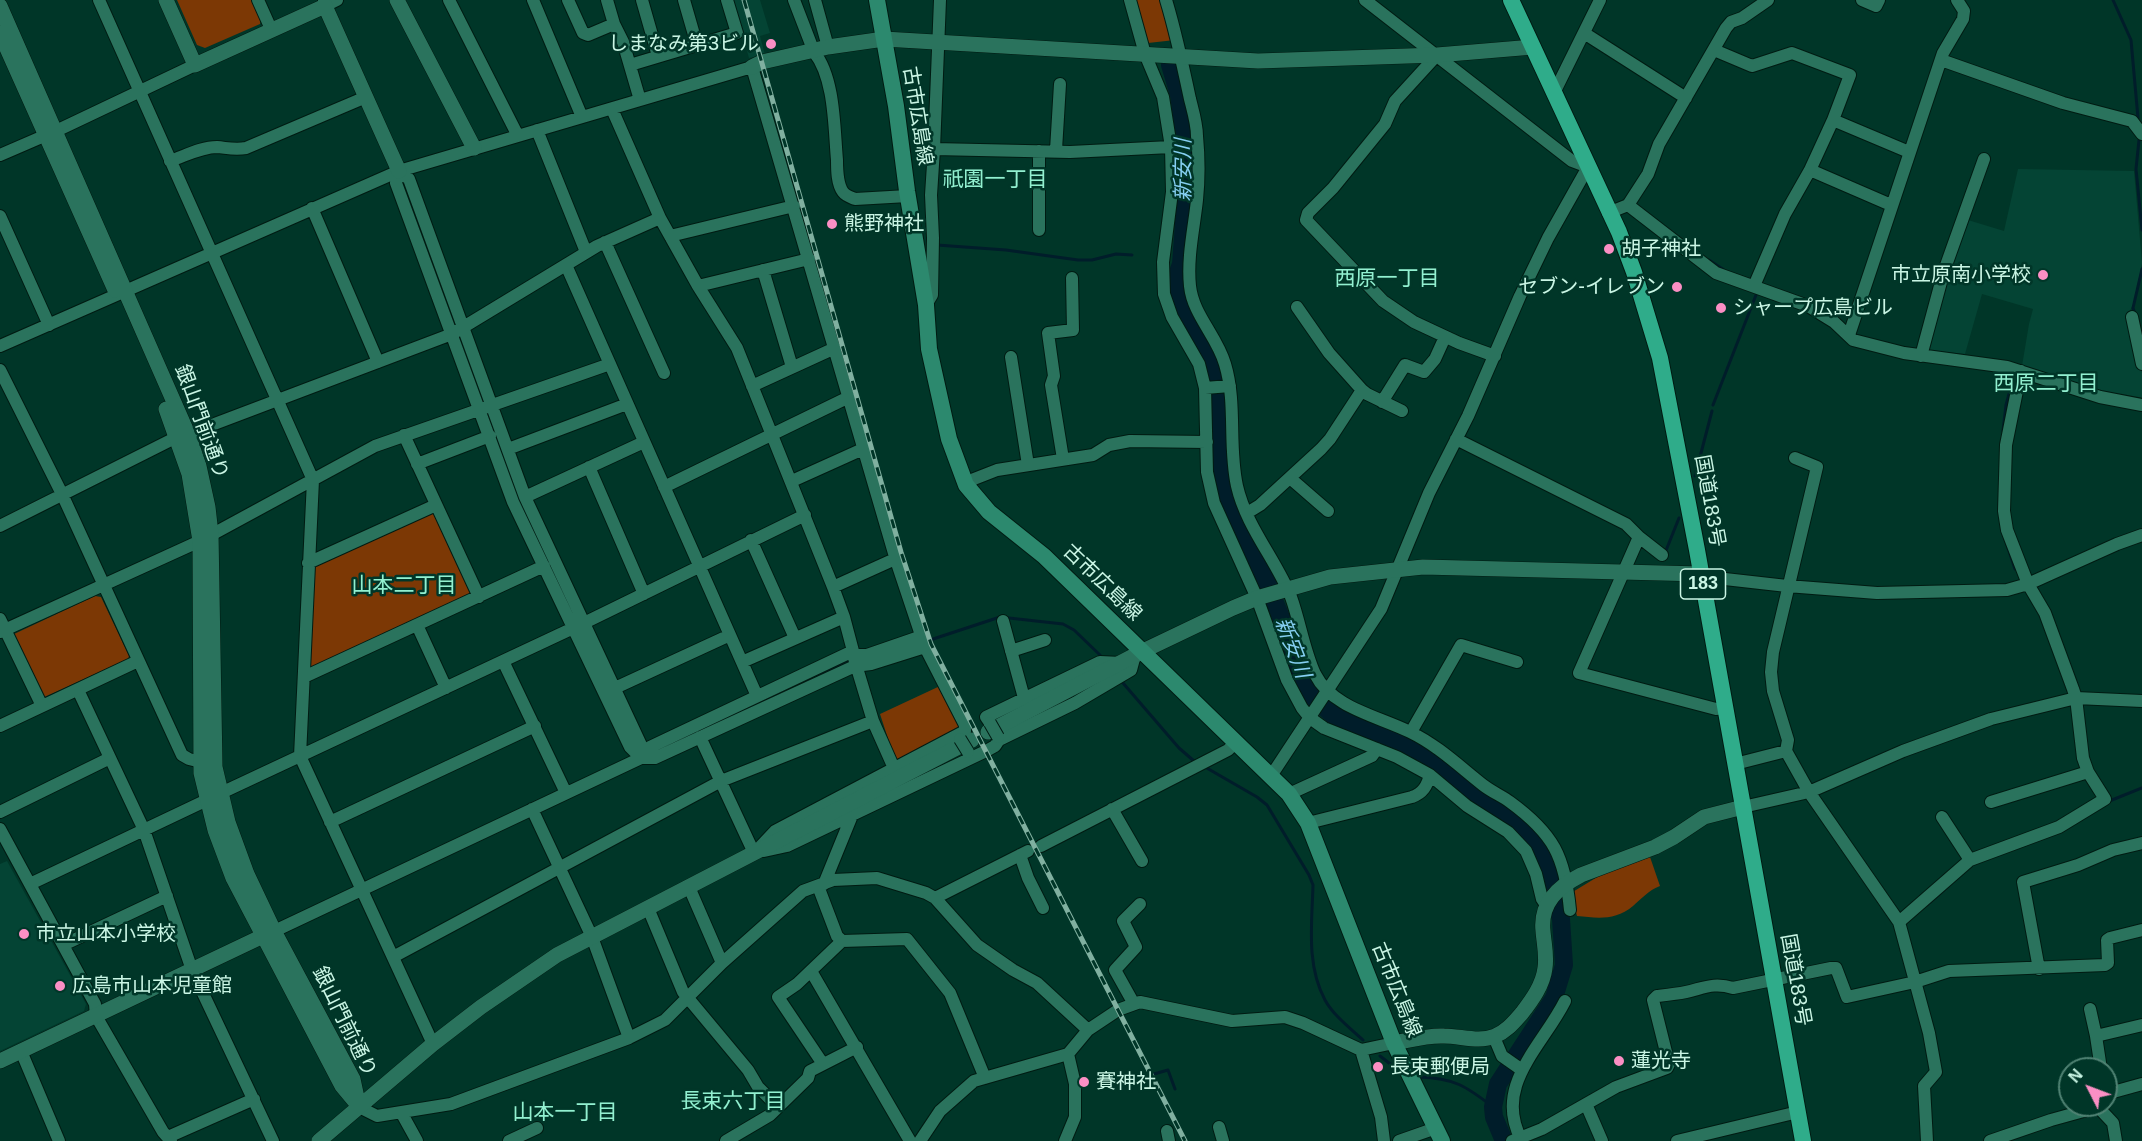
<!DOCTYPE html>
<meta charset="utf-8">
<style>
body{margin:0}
#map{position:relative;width:2142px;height:1141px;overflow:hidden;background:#003628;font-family:Arial,sans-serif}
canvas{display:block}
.north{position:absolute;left:2058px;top:1057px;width:60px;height:60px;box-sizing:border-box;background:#003628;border:2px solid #518374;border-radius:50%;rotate:312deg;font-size:16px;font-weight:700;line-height:24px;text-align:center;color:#caf6e5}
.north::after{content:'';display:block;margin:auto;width:21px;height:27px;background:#fb8fc4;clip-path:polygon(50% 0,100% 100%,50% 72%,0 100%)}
</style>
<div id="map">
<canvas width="2142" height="1141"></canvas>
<div class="north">N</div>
</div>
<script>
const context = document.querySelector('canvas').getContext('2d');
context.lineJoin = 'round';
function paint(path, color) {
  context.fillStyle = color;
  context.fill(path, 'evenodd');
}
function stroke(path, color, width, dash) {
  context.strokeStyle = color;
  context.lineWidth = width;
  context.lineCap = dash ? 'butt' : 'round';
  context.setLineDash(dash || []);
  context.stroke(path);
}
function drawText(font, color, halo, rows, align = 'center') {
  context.font = font + ' Arial,"Noto Sans JP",sans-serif';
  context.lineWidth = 5;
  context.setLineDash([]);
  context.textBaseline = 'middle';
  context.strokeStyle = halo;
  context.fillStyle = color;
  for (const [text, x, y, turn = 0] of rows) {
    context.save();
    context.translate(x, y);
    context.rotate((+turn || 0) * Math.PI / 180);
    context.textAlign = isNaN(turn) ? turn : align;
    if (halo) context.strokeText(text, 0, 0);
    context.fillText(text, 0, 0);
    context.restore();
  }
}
const built = new Path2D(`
 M732,0H760L770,33L760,36L765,55L749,58Z
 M2018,169L2134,171L2142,263L2134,303L2128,314L2142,373V400L2102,391L2022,366L2029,324L2033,309L1982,294L1965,354L1927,350L1943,288L1968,220L2004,231Z
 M7,861L86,1004L84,1011L0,1051V864Z`);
const green = new Path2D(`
 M177,0H253L261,17L260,24L205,48L197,45Z
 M1135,0H1164L1175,40L1148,43Z
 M430,511L435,512L472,590L470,594L312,669L308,666L313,569L318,564Z
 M95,596L101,597L129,656L128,659L42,698L12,635Z
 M940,686L961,726L960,728L898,760L894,757L880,714Z
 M1650,857L1660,886C1649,890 1641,899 1633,906C1615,921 1597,918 1577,916L1571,893L1599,876Z`);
const stream = new Path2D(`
 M2113,0L2131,40L2138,118
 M2139,140L2136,169L2142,230
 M404,183L457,328
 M937,245L1006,250L1078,260H1092L1116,254L1132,255
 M1709,260L1724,270
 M1169,274L1176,278
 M1807,299L1824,307L1834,316
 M2135,314L2133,308L2142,269
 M459,334L476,379
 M1713,405L1756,295
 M2003,431L2006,405L2014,376
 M1695,476L1712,411
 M2005,539L2015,569
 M1665,553L1679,518
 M927,641L1000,617L1063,624L1074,630L1100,655
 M1123,683L1179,748L1194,761
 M722,720L846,661H852
 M1205,767L1257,797L1267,805L1309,875L1313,885C1312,923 1306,965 1325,1000C1333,1015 1350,1028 1363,1040
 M2107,802L2142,788
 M1927,905L1944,890
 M1380,1056L1398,1070
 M1154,1074L1168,1070L1175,1089
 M1419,1077C1454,1078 1466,1086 1493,1107`);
const river = new Path2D(`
 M1170,65L1179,95L1187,150L1186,196L1181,264L1176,278L1178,300L1215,366L1221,398L1219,413V459L1228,500L1266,580L1284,625L1298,671L1311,695L1333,715L1425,754L1477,796L1512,818L1537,840L1551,871L1561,919L1564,965L1554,998L1498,1084L1493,1107L1494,1117L1504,1141`);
const minor = new Path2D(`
 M99,0L313,480L300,756L433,1044
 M258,0L271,29
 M324,0L325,6L337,0
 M449,0L518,136
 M533,0L582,117
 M568,0L583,33L588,35L614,24
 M607,0L614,24L623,42L640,100
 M642,0L658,56
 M684,0L697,45
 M794,0L814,52C835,78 834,128 837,160C837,170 837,184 843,192C846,196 850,197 855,199L908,196
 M815,0L828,47
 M1130,0L1145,54L1163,97L1171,147L1172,192L1163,262L1164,294L1172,317L1199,364L1205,388L1207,472L1214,503L1257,598L1287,680L1302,708L1310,718L1324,728L1397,757L1430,775L1467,806L1508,832L1526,851L1536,874L1542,899L1546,905
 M1166,0C1176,33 1183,66 1190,99C1193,111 1197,124 1197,136C1199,157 1199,180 1197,200C1194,228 1187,258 1190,286C1193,315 1217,336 1225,364C1237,404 1228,445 1237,486C1246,526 1276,560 1291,597C1300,622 1304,650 1315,674C1332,708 1378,716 1410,732C1437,745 1459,766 1483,785C1492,792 1502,796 1510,802C1554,834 1565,857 1570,910
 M1862,0L1876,6L1879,0
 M1584,33L1686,98
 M1714,50L1752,66L1792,53L1850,75L1833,120
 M1437,55L1395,101L1385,124L1333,188L1308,213L1306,220L1383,301L1414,322L1459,343L1495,356
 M1941,60L2063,103L2132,121L2142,134
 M630,65L737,33L727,0
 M1555,91L1600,0
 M612,109L660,218L698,286L737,348L833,587L844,617L853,651
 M537,130L586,252
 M56,131L195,65
 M934,149L1070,152L1171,147
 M1056,150L1060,84
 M0,155L44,136
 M170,161C185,156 201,147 217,147C228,148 235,150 246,148L366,97
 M1810,170L1833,120L1909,152
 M399,171L409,179L525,497L641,745V758L630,747L513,502L396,183Z
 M1628,205L1648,174L1659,144L1726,28L1731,22L1742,18L1768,0
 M312,208L378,362
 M1608,213L1628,205L1716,273L1808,306L1834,322L1853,340L1904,353L2007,367L2100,397L2142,405
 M0,216L49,325
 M1039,230V151
 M670,236L794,206
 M605,242L664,373
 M566,265L757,696
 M763,270L792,367
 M698,286L809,259
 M1754,286L1785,214L1810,170L1891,205
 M926,305L932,295L933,238L931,195L934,149L940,0
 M1297,307L1329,353L1362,390L1367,394L1402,411
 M2132,317L2142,364
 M1849,335L1943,53L1963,19L1964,11L1957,0
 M0,346L399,171L752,67L896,560L925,647L965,725V731L775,831L759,848
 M1921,356L1944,271L1984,159
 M1011,357L1028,465
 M0,370L62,494L182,755L189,759L201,762
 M752,386L835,348
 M1205,388L1230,386
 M1382,402L1405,365L1424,372L1435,359L1445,337
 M188,434L452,334L597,246L660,218
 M404,435L479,597
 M1456,439L1626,524L1639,537L1662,555
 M508,449L627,404
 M1795,458L1817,467L1773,652L1771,672L1773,691L1788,740L1786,751L1809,792L1899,922L1929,1033L1936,1072L1924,1086L1927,1141
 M1063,459L1051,385L1054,376L1048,333L1073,330L1072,278
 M417,464L490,436
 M589,467L644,594
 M1290,478L1328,511
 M792,481L863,449
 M966,485L974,479L997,470L1093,455L1109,445L1130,441L1207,442
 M664,487L849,397
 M525,497L644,442
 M1247,513L1260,505L1321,449L1330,439L1362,390
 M0,526L177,437
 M1639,537L1579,673L1716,709L1725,708
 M751,540L795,638
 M308,563L436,505
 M1701,574L1716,578L1787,586L1877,593L2007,590L2028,584L2117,544L2142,535
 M833,587L895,559
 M0,619L42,706
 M1003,621L1024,698
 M417,625L446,688
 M0,632L200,541L375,446L610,364
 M1011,651L1045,640
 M854,658L873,721L893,766
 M503,661L566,793
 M742,662L844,617
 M304,677L544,566
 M615,688L730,635
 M78,690L144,830L192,970L273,1141
 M990,723L986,717L1100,662L1121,663
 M0,726L138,661
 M1411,732L1461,645L1517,662
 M700,737L754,853
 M998,737L999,740L1075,703L1131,670L1135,655
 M641,758L650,747L853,651V655H867L922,636
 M1735,764L1786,751
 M1271,776L1381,609L1429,493L1468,416L1520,296L1548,238L1588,167L1572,161L1365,0
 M221,793L584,623L805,515
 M1289,794L1372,756L1377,749
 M1991,802L2088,772
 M1743,807L1809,792L1903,751L1991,719L2076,698L2142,701
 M532,809L592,937L629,1038
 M1112,809L1142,861
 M0,812L110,758
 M1942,817L1970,860
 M330,822L535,726
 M1308,823L1412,797C1423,793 1427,786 1430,775
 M0,829L95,1004L96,1016L163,1132L171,1141
 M1041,846L1228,750L1235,743
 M764,851L787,846L986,751L995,746L999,740
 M1020,855L1028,878L1043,908
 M30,884L207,800
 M824,884L853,813
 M818,886L837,936L842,941
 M689,887L722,963
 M935,898L1028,851
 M648,908L683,992L748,1070L758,1087L778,1107
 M1899,922L1970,860L2059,827L2105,799L2088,772L2083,758L2076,698L2073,689L2045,613L2028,584L2007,530L2004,511L2006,445L2021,371
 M266,935L641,758H655L855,666L871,664L925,647
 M63,945L167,896
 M393,957L721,781L873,721
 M2039,969L2023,882L2078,865L2113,850L2142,843
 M811,971L910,1141
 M1134,1004L1115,970L1136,947L1123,921L1140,904
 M2090,1009L2096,1036L2101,1069
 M2096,1036L2142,1025
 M1494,1037L1502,1056L1522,1070
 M1361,1050L1381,1117L1384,1141
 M21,1051L59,1141
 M823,1064L778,997L797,984L842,941L907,939L950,993L985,1078
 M2106,1094L2142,1084
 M1586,1104L1602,1141
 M359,1107L377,1116L451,1104L629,1038L665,1020L722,963L803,891L833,880L877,878L926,893L935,898L977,945L1013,970L1037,983L1088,1030
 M401,1112L417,1141
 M1219,1127L1223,1141
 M1167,1131L1169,1141
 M168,1137L254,1099
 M509,1141L537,1128
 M726,1141L770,1115L808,1078L810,1071L857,1047
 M920,1141L940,1111L974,1081L1068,1054L1088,1030L1118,1010L1140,1002L1232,1021L1285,1017L1303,1023L1361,1050L1394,1043
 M1065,1141L1075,1117V1084L1068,1054
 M1399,1141L1436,1128
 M1512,1141L1542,1129L1616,1087L1667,1068L1669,1064L1653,1000L1657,996C1666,995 1676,994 1686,992C1704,988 1714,982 1733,988L1831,968H1836L1847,997L1915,982L1949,971L2105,965L2108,963L2107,940L2110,938L2142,930
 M1522,1141C1492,1086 1542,1047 1565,1001
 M1677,1141L1798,1112
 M1990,1141L2051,1120L2098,1107L2113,1123L2116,1141`);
const tertiary = new Path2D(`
 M166,0L195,65L325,6L399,171
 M397,0L474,148
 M0,6L188,434L199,466L208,507L211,534L215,767L228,822L247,874L274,931L353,1079L359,1107
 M0,33L115,290
 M752,67L762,62L828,47L884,39L1258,61L1437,55L1533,47
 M166,409L189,474L200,541L201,773L215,830L233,878L342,1086L357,1104
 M988,732L1143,651L1233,608L1257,598L1330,577L1423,567L1701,574
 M1394,1043C1411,1040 1427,1035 1444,1036C1461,1036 1479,1043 1495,1036C1507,1031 1514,1022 1522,1013C1532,1000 1543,985 1545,968C1547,955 1544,944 1543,931C1540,903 1558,887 1581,875L1655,847L1674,837L1704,817L1743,807
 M0,1061L263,936
 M319,1141L433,1044L481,1007L557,955L972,740`);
const secondary = new Path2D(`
 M877,0L896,106L907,191L926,305L929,349L949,439L966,485L989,512L1044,556L1289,794L1308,823L1394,1043L1442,1141`);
const trunk = new Path2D(`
 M1511,0L1619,232L1634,272L1660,358L1697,550L1803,1141`);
const rail = new Path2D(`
 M744,0L901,552L931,644L1185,1141`);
const minorBridge = new Path2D(`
 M990,723L998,737
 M960,739L968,752`);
const markers = [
 [771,44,6,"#fb8fc4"],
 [832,224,6,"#fb8fc4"],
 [1609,249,6,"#fb8fc4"],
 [2043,275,6,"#fb8fc4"],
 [1677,287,6,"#fb8fc4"],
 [1721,308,6,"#fb8fc4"],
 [24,934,6,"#fb8fc4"],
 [60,986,6,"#fb8fc4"],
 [1619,1061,6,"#fb8fc4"],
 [1378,1067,6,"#fb8fc4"],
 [1084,1082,6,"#fb8fc4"]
];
const shields = [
 [1703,584,45]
];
const shieldNames = [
 ["183",1703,584]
];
const poiNames = [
 ["しまなみ第3ビル",759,44,"right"],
 ["熊野神社",844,224],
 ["胡子神社",1621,249],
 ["市立原南小学校",2031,275,"right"],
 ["セブン-イレブン",1665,287,"right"],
 ["シャープ広島ビル",1733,308],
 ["市立山本小学校",36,934],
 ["広島市山本児童館",72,986],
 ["蓮光寺",1631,1061],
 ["長束郵便局",1390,1067],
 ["賽神社",1096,1082]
];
const streetNames = [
 ["古市広島線",917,116,81],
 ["銀山門前通り",201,422,70],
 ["国道183号",1709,501,80],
 ["古市広島線",1102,583,44],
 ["国道183号",1795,980,80],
 ["古市広島線",1396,990,68],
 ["銀山門前通り",344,1022,64]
];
const waterNames = [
 ["新安川",1184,170,-90],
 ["新安川",1292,648,69]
];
const neighbourhoodNames = [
 ["祇園一丁目",995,180],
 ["西原一丁目",1387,279],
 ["西原二丁目",2046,384],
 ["山本二丁目",404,586],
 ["長束六丁目",733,1102],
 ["山本一丁目",565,1113]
];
paint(built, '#044434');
paint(green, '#7c3805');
stroke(stream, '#001d2a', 3);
stroke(river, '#001d2a', 18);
stroke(minor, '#001b12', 14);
stroke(tertiary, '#001b12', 16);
stroke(secondary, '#001b12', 18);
stroke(trunk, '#001b12', 18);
stroke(minor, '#2a735d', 12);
stroke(tertiary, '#2a735d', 15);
stroke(secondary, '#2c896e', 16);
stroke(trunk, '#2fac8a', 16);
stroke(rail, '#80b0a0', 5);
stroke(rail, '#003628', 3, [9]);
stroke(minorBridge, '#001b12', 14, []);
stroke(minorBridge, '#2a735d', 12);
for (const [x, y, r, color] of markers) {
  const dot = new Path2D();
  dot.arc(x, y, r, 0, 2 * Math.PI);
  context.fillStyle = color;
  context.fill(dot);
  stroke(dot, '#003628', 2);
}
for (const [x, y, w] of shields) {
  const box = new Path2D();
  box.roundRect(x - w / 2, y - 15, w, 30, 4.5);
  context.fillStyle = '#003628';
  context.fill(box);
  stroke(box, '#caf6e5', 1.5);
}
drawText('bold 18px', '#caf6e5', null, shieldNames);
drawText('20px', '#caf6e5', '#003628', poiNames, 'left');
drawText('20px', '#caf6e5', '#003628', streetNames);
drawText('italic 21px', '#85cff2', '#003628', waterNames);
drawText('21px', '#92f0d0', '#003628', neighbourhoodNames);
</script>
